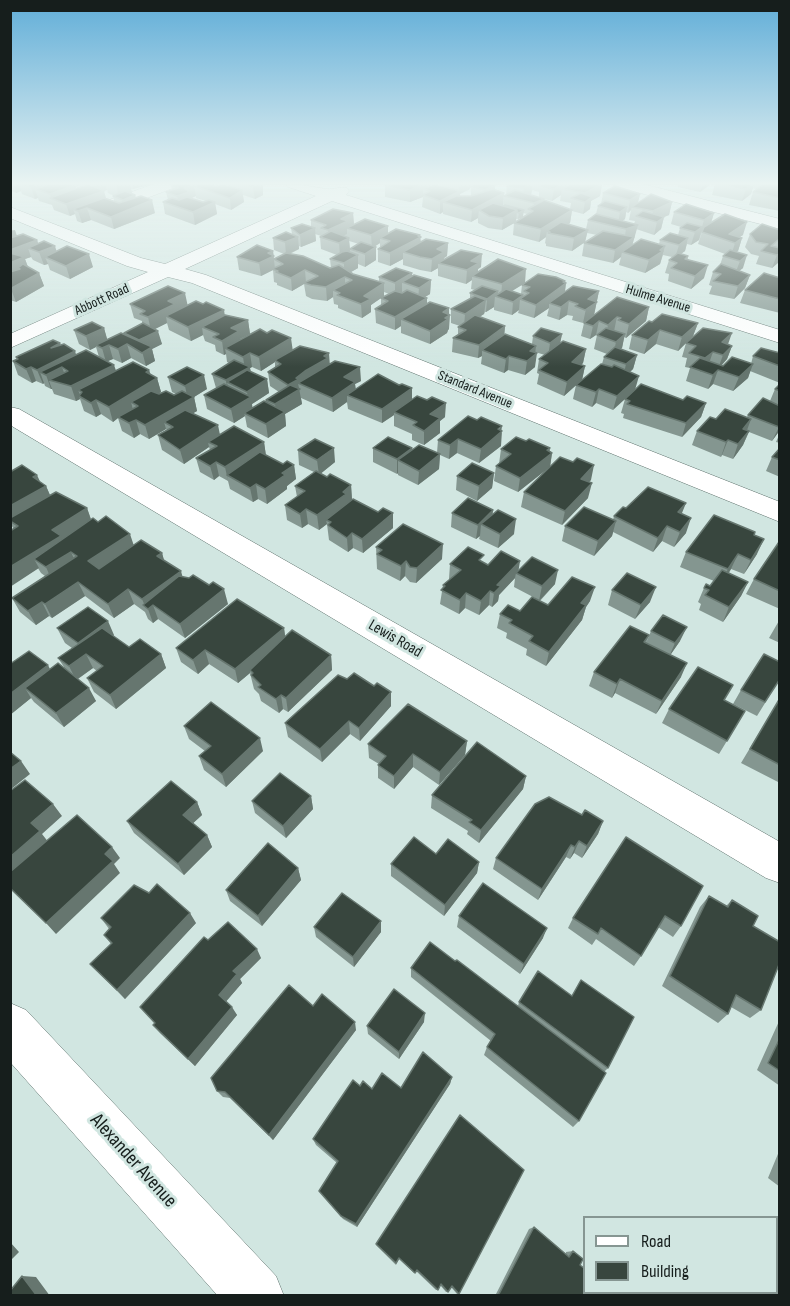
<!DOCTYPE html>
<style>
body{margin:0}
#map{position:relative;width:790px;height:1306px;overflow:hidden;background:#d1e6e1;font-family:"Sofia Sans Condensed",sans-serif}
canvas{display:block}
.frame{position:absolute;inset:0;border:12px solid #161e1c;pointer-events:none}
.legend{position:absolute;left:583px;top:1216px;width:195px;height:78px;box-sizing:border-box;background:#d1e6e1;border:2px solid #869692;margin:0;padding:8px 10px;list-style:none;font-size:18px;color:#161e1c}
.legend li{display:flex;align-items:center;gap:12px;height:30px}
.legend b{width:30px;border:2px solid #869692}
</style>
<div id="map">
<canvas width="790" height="1306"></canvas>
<div class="frame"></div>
<ul class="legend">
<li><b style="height:8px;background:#fff"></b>Road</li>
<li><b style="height:16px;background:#38463e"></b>Building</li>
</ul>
</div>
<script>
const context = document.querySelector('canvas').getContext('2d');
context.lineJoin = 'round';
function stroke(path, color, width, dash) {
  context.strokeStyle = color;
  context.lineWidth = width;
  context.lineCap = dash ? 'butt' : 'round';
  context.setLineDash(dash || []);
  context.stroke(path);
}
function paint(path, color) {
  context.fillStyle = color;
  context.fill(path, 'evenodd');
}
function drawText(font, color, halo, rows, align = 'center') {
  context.font = font + ' "Sofia Sans Condensed",sans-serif';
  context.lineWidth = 6;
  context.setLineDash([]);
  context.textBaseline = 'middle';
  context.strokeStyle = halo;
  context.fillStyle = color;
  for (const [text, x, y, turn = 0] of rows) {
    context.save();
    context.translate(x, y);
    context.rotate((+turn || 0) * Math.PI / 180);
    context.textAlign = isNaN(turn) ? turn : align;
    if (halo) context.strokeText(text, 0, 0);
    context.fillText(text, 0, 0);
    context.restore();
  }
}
const minor = new Path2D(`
 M154,184H178L176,187L99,216H87L84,212L87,208Z
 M286,184C302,184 312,187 327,189C334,190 339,186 347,188L349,191L346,195L780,330V343L332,201L185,269L206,275L780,502V522L192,283L168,277L10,348V334L148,272L127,266L10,218V207L141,258L165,264L316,196L288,187Z
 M615,184H643L780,219V229L617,187Z
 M10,407L19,409L780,842V883L766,878L10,425Z
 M10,1003L26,1010L276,1276L284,1296H218L10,1062Z`);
const wall = new Path2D(`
 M10,184H85L76,187V188L86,185V184H152L133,189H131L132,193H130L135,195L136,198L155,213L114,229L91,220L82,223L77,221L75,214L70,216L54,210L52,205L39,201L38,198L35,199L22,194L21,191L16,193L10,190ZM107,190L108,193L114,196H113L114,201L106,198L104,191Z
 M195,184V186H229V184H263V195L255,199L243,195L244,202L231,210L215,204L217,214L195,225L165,214L163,202L168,200L166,192L172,190L171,185ZM196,196V198L206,201L203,202L191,198Z
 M442,184H495V190L504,193L503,205H502L503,206L504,196L506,195L507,186L508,185L502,184H602L600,196L591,201L590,209L583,214L572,211L570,223L568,224L586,229L588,220L596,214L598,206L601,204L603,193L640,194L638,203L672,202L669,215L664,217L661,229L654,235L636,229L632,245L659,244L660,240L678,235L680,228L681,227L671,224L674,212L714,213L711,223L743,235L739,237L742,238L738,251L736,252L743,268L739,271L750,275L745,288L734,299L709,294L712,286L709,285L713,272L720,265L723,256L725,254L698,244L702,232L699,240L691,245L687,244L685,251L681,254L688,256V259L704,278L691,289L668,281L669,274L665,273L669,260L672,257L663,255L660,264L645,273L619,265L621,257L613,263L582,256L584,243L597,235L587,233L585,242L572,251L546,246V244L545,243L546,237L539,242L513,235L514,223L502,230L488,228L478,223V218L471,222L443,214V212L440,214L422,207L423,197L410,202L385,197V185L429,186V187L442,186ZM470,188H471V196H459L460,194L470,189ZM532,190L539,192V197L531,195ZM561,195L560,201L571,203L570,209L544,200V199L552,201ZM631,210L629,220L635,221L634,224L622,221L625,219L626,212L628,213ZM523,213L527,214L516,222V219H518L523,217Z
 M678,184H711L700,192L678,187Z
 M715,184H780V211L749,205L753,192L756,189L753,188L751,194L742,201L712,195Z
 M353,213L354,225L388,226V233L420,235L421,242L448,243L447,256L444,258L443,260L481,267L478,269V272L525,283L511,291L521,294L522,285L565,281V283H566L565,292L599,291L594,315L649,307L646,321L626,338L624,337L622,348L620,349L637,355L633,369L630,372L613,410L596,403L592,407L573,399L576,385L564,396L537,384L539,374L537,373L539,359L545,355L535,352V367L525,375L508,370L504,373L481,364L482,356L478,358L452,352L453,338L458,335V327L460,326L451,323V309L470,299V293L475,290L471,289L472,280L466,284L438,276V268L431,272L420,270L403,265V259L390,266L378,262V249L380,248V243L374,247H376V260L365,267L358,264V268L351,272L353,274L379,282V277L412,273V276L431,280L430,294L425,297L427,304L449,308V329L448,330L447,333L430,344L401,333V326L395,330L376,323L375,309L381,305V298L389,294L384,292V296L371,305V312L362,318L338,308V305L334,304L333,297L327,301L312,299L306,296L304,284L292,291L277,285V283L274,282L273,270L261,276L239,270L237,257L273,251L274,259L284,254L274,250L273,238L292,234L291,228L311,227V220ZM315,234L321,236L320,237L321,249L337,255L330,259L331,268L290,254L299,249V246L301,247L316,241ZM349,241L359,244L350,249ZM494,307V310L512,315L519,310L518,313L534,318L549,308L547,316L559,320L567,315L573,316L572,320L583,323L586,321L584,323L581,336L590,339L596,335H597L594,349L607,354L604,357L602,364L582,380L585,366L581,365L583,363L586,349L560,344L562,334L533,336L532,344L504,334L505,326L479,317L484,314L485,312H486Z
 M10,227L17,236L37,240L38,243L93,267L70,279L50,270L48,264L44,265L33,260L31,257L25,259L28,267L39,273L44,286L16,302L10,300Z
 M780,230L779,262L772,268L756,264L759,256L751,254L745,247L750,234Z
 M780,278V313L740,303L745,290Z
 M130,304L187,306L248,320L250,334L240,339V340L292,350L330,363L361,381L355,384L356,389L399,385L412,388V400L445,417L440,421V433L424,445L412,440V434L394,426V415L382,423L348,409L347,402L333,412L301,398L302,404L285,414L286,426L268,438L247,427L245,416L234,423L207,409L204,395L216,388L212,374L229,363L227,362L226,354L224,355L216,351L215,345L205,341L203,335L191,341L169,330L167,323L155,329L162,344L152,349L155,361L146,366L131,358L122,363L113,359L107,361L116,371L149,370L151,375L157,378L161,392L158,394L174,395L176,394L172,392L168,377L207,389L194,397L197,411L193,413L220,434L264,442L266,456L283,464L294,465L296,479L287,486V489L267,504L258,499L253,502L230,489L228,481L219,476L214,480L200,472L196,458L210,450L209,447L184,464L162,450L158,435L167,430L166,429L149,439L140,434L134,438L122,431L118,418L113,422L101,414L96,417L84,411L80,399L76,401L54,394L52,389H51L45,386L44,383L43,384L36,381L32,383L18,375L13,361L17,359L16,357L60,343V345L76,355L99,357L96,347L90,350L79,344L74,330L104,328L107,340L124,334V333L142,324V321L134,318ZM275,362V368L268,372L270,386L279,392L266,400V403L252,408V404L269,393L267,379L251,372L250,368L252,367L261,371Z
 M652,322L698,323L693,336L732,346L727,359L722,365L751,364L753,356L780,353V383L750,371L748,378L733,391L713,384L708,389L686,381L690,368L685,367L687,358L682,357L686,343L678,351L656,344L644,354L629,349L632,335Z
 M780,384V430L772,441L749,432L743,445L733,459L722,455L721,457L692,445L697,431L716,419L747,417L748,415L770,401L775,389Z
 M625,399L683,400L706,403L701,417L682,437L623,418L624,414L621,413Z
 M501,431V446L479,463L457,453L449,459L440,455L439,469L418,485L398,475V473L397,474L373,462V448H412V450L437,453L438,440Z
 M780,433V443L776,442Z
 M780,448V477L766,471L772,457Z
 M501,449L550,451L552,453L550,467L591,480L588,482V498L562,525L521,507L524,492L549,467L518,492L494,481L496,466L499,464Z
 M298,450L335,462L320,474L327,477L351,485L352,500L393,528L363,553L353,548L348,552L329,540L327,524L319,530L308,524L302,528L287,520L285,505L297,497L295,486L314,472L299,465Z
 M10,470L11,471L40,482L46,486L50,495L87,508L91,519L134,545L162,553L164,561L182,576L228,604L185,638L158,619L153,623L148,619L145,612L134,604L114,618L85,596L52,618L49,616L36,625L20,612L12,598L45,576L41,573L10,523Z
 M494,473L492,488L477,501L456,490L457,476Z
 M626,508L682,514L686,533L674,547L662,541L653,552L613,532L612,536L594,556L562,541L565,526L613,520L614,516Z
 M452,513L493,514L514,534L498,548L479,539L480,536L476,539L451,527Z
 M754,535L757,554L744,574L731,569L729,573L748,582L741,596L723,622L699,610L701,604L698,602L704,588L710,586L714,581L680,567L686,552Z
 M780,542V609L746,594L754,579Z
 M376,547L442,559L416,583L410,582L405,576L400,581L377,569Z
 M483,562L488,565L519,570L555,584L540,601L548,605L590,601L586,607L582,620L546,666L526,655L527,649L506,638L507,633L497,628L500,614L520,611L535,598L514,587L515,578L499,595L498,601L492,607L489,605L479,615L465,608L459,614L440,604L443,585L450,579H449L450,564Z
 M612,590L650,602L635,619L608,605Z
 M780,619V643L769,638Z
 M57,628L114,635L113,636L129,647L161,654L166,668L116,709L94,692L87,678L97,671L93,668L78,679L96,701L64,727L34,702L31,698L10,715V664L50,670L64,667L58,658L72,648L65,643Z
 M284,628L285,636L331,655L332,670L288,712L283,709L279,713L261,701L259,694L254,689L250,673L238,683L209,664L198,674L181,662L176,648Z
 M651,631L680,641L670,655L681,677L656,714L615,693L612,698L589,686L594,672L649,635L646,643Z
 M347,679L391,692V706L360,741L350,734L322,762L288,737L285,723Z
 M780,679L757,716L733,704L741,690Z
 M780,698V783L741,763Z
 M724,700L745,711L719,754L662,723L669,709Z
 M184,726L263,751L226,787L204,770L199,756L205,751L189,739Z
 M467,741L465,755L439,785L413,767L394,789L378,778V765L379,764L369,758L368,744Z
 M526,776L523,789L479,843L467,834L468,831L431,808L432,795Z
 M311,796L313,809L286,838L255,813L252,801Z
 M197,802L202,815L193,823L207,835L212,847L184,875L134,833L127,821Z
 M582,815L603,821L598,834L582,858L574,853L570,859L566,857L538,900L493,869L496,858Z
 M626,837L681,926L673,937L658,927L641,956L634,966L596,939L592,945L568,928L573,918Z
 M436,854L479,862L477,873L444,916L391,876V864Z
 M298,868L301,880L262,926L230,901L226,890Z
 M709,896L726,906L732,900L753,926L761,1010L750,1018L731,1007L728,1014L718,1023L662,986L700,907Z
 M459,916L543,938L520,974L457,927Z
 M101,918L196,923L125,999L90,964L111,944L104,935L109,929Z
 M381,921V932L354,967L316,937L314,927Z
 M208,940L261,958L240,979L242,983L226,1001L237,1015L195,1066L160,1033L153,1025L155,1023L140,1007Z
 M455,961L518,1006L519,1002L608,1068L604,1072L579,1121L573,1127L484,1055L487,1047L491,1041L411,977V968Z
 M313,1006L356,1030L273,1140L230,1098L223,1097L217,1091Z
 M780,1019V1086L757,1070Z
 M424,1022L399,1059L368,1034L367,1026Z
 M452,1077L450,1084L357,1227L343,1219L322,1194L337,1163L316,1145L313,1139L360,1086L372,1089L401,1088Z
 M460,1115L459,1294H457L451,1287L448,1292H446L440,1285L438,1290H436L416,1271L414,1273L399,1259L396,1265L376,1245V1244Z
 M780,1149V1187L768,1178Z
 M534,1227L566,1254V1252L573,1251L580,1265L585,1293L608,1296H495L529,1229Z
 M693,1293H735L739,1296H692Z`);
const shadedWall = new Path2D(`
 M13,184H19L21,191L16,193Z
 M41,184H85L76,187L79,197L51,198L50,194L35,189L38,198L35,199L31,187Z
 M95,184H105L107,190L104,191L107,203L87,208L91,220L82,223L78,211L73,209L75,214L70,216L66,204L97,193Z
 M120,184H130L132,193L119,197L116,185Z
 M132,184H152L133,189Z
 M195,184V186H194L196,196L190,199L191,204L180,208L177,196L184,188Z
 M257,184H263V195L255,199L253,187Z
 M424,184H433L429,186V191L423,189V197L410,202V190Z
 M460,184H470V189L460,194L459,204L443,202V212L440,214V201L459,192Z
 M531,184H533L531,195L522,200L524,188Z
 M561,184H573L562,189L561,195L552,201L554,189Z
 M602,184L600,196L591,201L590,209L583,214L585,202H584L585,193Z
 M703,184H711L700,192Z
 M752,184H754L751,194L742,201L746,189Z
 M495,185L494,197L484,202L485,190Z
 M242,190L244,202L231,210L230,198Z
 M504,193L503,205L486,214L479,210L478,218L471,222L472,210Z
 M640,194L637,206L632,207L631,210L628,213L630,200Z
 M135,195L138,206L152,200L155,213L114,229L111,217L126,211L123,200Z
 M544,199L542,211L533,215L534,203Z
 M215,202L217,214L195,225L193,212Z
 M672,202L669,215L664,217L661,229L654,235L657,222L651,220L653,211Z
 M627,207L625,219L618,224L620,212Z
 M517,210L516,222L502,230L503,218Z
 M524,210L523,217L518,219L519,213Z
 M572,210L570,223L552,234L550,232L547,231L546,237L539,242L541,229Z
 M353,213L354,225L347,228V234L332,241L328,239V230L341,219Z
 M714,213L710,226L701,232L699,240L691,245L695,232L702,227L704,220Z
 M747,222L743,235L732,242L729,234Z
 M638,225L631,250L622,252L621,257L613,263L615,250L624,242L626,229Z
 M388,226V239L380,238V243L372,248L371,235Z
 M315,228L316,241L301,247L300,235Z
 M15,230L19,242L10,245V231Z
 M588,230L585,242L572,251L574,238Z
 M420,235L421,250L403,252V259L390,266V253Z
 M298,237L299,249L286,255L285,242Z
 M349,238L350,251L340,256L339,243Z
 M688,238L685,251L675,258L679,245Z
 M742,238L738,251L731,256L735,243Z
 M37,240L41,252L55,246L59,259L45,257L48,264L44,265L39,252L28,248L31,257L25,259L29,270L18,268L20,274L10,278V250Z
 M448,243L447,256L444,258L443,264L438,263V268L431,272L432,259L437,249Z
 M665,246L660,264L645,273L649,260Z
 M376,247V260L365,267V254Z
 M273,251L275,269L261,276L259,263L268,253Z
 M780,253L779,262L772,268L777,255Z
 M89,254L93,267L70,279L66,266Z
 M482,254L481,267L478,269V276H472V280L466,284L467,270L471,261Z
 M358,255V268L344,276V263Z
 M747,255L743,268L735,274L740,261Z
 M708,265L704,278L691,289L695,276Z
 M526,269L525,283L501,298L502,284Z
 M305,270L306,283H304V284L292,291L291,278Z
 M39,273L44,286L16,302L11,289Z
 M412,273V285L402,282V292L395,296V283Z
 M750,275L745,288L734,299L738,286Z
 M345,277V291L333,290V297L327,301L326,287Z
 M431,280L430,294L418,301L419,288Z
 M565,281V284L566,283L564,297L549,303V308L534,318L536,305Z
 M384,283V296L371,305V312L362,318L361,304L364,296Z
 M498,291V297L495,296L494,307L486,312L487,299Z
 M599,291L594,315L583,323L588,299Z
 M185,293L188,307L166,316L167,323L151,331L148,317L168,301Z
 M523,295V300L520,299L519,310L512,315L513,302Z
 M427,298V311L401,319V326L395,330V317Z
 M486,300L484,314L464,327L465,314Z
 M569,301L567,315L559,320L561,307Z
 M649,307L646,321L626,338L629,324Z
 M449,308V316L450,315L449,329L448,330L447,333L430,344V331L443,312Z
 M224,310L226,323L202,327L203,335L191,341L188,327Z
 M617,317L614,331L605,338L608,325Z
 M248,320L250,334L240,339L241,345L225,348L226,354L224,355L222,341L231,328Z
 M599,321L596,335L590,339L593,326Z
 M698,323L693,336L678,351L682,337Z
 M505,326L504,340L482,350V356L478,358L479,345Z
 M104,328L108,342L96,345V347L90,350L86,336Z
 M660,330L656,344L644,354L648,340Z
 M158,331L162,344L152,349L155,361L146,366L139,340Z
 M732,333L727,347L722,342Z
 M562,334L559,348L548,357L550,343Z
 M625,334L622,348L613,356L616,342Z
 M291,338L293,352L275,360V362L261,371L259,357Z
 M60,343L64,356L75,351L79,364L62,367L67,381L50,380L49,381L52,389H51L46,375L40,372L44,383L43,384L37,370L51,348Z
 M127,344L131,358L122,363L118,349Z
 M109,345L113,359L106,362L102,348Z
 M536,346L535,355L537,353L535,367L525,375L527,361L530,351Z
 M732,346L727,359L718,369L723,355Z
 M586,349L583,363L569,376L572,362Z
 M713,352L708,366L700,372L705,358Z
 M250,353L252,367L250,368L252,381L227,382L229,394H228L226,380L245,370L243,357Z
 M329,353L330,367L298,383L302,404L285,414L286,426L268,438L266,424L277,417L275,404L290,396L288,385L296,378Z
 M637,355L633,369L623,378L626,364Z
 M509,356L508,370L504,373L506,359Z
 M753,364L748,378L733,391L739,377Z
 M114,365L119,379L82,392L78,390L81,397L79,396L80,399L76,401L71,386Z
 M585,366L582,380L564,396L567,382Z
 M31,367L36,381L32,383L26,369Z
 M360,367L361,381L355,384L356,396L347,395V402L333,412L332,398L344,377Z
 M149,370L152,381L157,378L161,392L138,406L131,402L133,410L118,417V418L113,422L109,407L146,372Z
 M718,370L713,384L708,389L713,375Z
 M204,375L207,389L194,397L197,411L172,426L164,422L166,429L149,439L145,425L188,400L185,386Z
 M639,376L635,390L613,410L617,396Z
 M267,379L269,393L252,404L253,411L244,413L245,416L234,423L231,409L248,399L247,392Z
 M412,388V402L394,412V415L382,423V409Z
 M599,389L596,403L592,407L596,392Z
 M96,400L101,414L96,417L91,403Z
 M446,403L445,417L440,421V433L424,445V431L430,414Z
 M706,403L701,417L682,437L686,423Z
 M751,419L746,433L743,429Z
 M136,420L140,434L134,438L129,423Z
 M218,425L221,440L208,442L209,447L184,464L180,450Z
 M502,426L501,433L502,431L501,446L479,463L481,449Z
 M780,426V430L772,441L779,427Z
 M749,431L743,445L733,459L738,444Z
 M458,439L457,453L449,459L450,445Z
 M728,440L722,455L721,457L726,442Z
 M264,442L266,456L227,475L228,481L225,467Z
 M334,448L335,462L319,475L317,460Z
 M412,448L411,462L398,460V473L397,474V459Z
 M550,448L549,455L552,453L550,467L518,492L520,478Z
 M440,454L439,469L418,485L419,471Z
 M216,462L219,476L214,480L210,466Z
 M294,465L296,479L287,486V489L267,504L265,489L282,473Z
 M594,465L591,480L578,493L581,479Z
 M494,473L492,488L477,501L479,486Z
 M37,475L43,488L46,486L52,500L15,522L10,512V506L33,477Z
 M592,483L588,498L562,525L565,511Z
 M256,484L258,499L253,502L250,488Z
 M351,485L352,500L326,520L327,524L319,530L317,515Z
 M686,503L680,518L678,512Z
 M87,508L92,523L34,559L39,568L10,587V567L52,530Z
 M306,509L308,524L302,528L300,514Z
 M493,510L492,525L481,524L480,536L476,539L478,525Z
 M393,513V528L363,553L362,539Z
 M691,518L686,533L674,547L680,532Z
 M516,519L514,534L498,548L500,534Z
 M616,521L612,536L594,556L598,541Z
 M667,526L662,541L653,552L658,538Z
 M352,533L353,548L348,552L347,538Z
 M130,534L135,549L94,575L88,561Z
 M764,539L757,554L744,574L751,560Z
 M443,544L442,559L416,583L417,568Z
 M71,552L77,566L52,581L46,567Z
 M162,553L166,567L157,556Z
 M738,554L731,569L721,583L728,569Z
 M406,561L405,576L400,581L401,566Z
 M520,561L518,574L516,573L515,578L499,595L498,601L492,607L494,593L497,585Z
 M558,570L555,584L539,601L542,586Z
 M181,571L185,586L153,605L158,619L153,623L148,609L145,606L142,599Z
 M78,582L85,596L52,618L45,604Z
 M748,582L741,596L723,622L729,607Z
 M595,587L590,601L586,607L582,620L546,666L549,652L581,603Z
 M656,587L650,602L635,619L641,605Z
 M128,589L134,604L114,618L108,604Z
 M224,589L228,604L185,638L180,624Z
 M490,591L489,605L479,615L481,601Z
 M466,593L465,608L459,614L460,600Z
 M42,602L49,616L36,625L28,611Z
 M108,621L114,635L88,655L86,654L93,668L76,680L69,666L84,655L78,643Z
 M687,627L680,641L669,657L675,643Z
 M284,628L286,643L250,670V673L238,683L235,669Z
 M205,650L209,664L198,674L193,660Z
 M161,654L166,668L116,709L110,695Z
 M331,655L332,670L288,712L286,698Z
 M687,663L681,677L656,714L662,701Z
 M48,665L55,679L25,688L31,698L10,715V694Z
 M620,679L615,693L612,698L617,684Z
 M89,688L96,701L64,727L56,713Z
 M391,692V706L360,741L359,728Z
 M281,695L283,709L279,713L276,699Z
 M349,721L350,734L322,762L320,749Z
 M260,738L263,751L226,787L222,774Z
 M467,741L465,755L439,785L440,772Z
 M413,754V767L394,789V776Z
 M21,761L30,774L10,790V769Z
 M526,776L523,789L479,843L481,830Z
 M311,796L313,809L286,838L283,826Z
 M197,802L202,815L189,827L183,815Z
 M53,804L62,816L42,834L49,843L10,877V857L31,823Z
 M603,821L598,834L582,858L587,846Z
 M207,835L212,847L184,875L178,864Z
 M579,841L574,853L570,859L575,847Z
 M571,845L566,857L538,900L542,889Z
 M112,847L120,858L114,864L120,873L56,934L46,923L105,854Z
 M479,862L477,873L444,916L445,905Z
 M298,868L301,880L262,926L258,916Z
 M190,913L196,923L125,999L117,990Z
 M381,921V932L354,967L353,957Z
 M547,928L543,938L520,974L524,964Z
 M257,949L261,958L240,979L242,983L224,1004L219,995L233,971Z
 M232,1007L237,1015L195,1066L188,1059Z
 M425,1013L424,1022L399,1059V1052Z
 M355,1022L356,1030L273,1140L269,1135Z
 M452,1077L450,1084L357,1227L356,1224Z
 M10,1242L19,1252L10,1261Z
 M22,1276L36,1277L50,1296H37Z`);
const building = new Path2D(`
 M23,184H41L31,187Z
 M50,184H74L75,185L50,194L35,189Z
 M88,184L104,191L66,204L50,198Z
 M173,184H194L184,188L189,192L177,196L166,192L178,188L171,185Z
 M199,184H210L217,186L223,184L242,190L230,198L194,186Z
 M245,184H260L253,187Z
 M388,184H424L410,190L385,185Z
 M434,184L460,191L440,201L423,195L430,191L423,189Z
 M475,184H492L495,185L485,190L471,186Z
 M510,184H531L524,188L507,186Z
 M542,184H561L554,189L540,186Z
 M571,184H602L585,193L562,189Z
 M722,184H752L746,189Z
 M763,184H780V198L753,192Z
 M615,186L640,194L630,200L603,193Z
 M493,189L504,193L472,210L443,202L456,196H471Z
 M515,190L544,199L534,203L504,196Z
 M125,191L135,195L123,200L113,196Z
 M581,193L592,197L585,202L571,198Z
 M651,194L672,202L653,211L632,207Z
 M141,196L152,200L111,217L87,208L78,211L73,209L104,198L119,203Z
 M187,197L203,202L209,200L215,202L193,212L163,202L172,198L179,200Z
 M544,200L572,210L541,229L514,223L533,211L528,209Z
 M605,201L627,207L620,212L598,206Z
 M493,203L517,210L503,218L489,216L479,210Z
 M686,204L714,213L704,220L674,212Z
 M505,205L524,210L519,213L517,212V210L504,206Z
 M333,209L353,213L341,219L348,221L328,230L321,228L326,225L311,220Z
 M643,211L664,217L657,222L636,216Z
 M596,214L638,225L626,229L588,220Z
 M725,214L747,222L729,234L742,238L735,243L702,232L704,227Z
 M365,219L388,226L371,235L347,228Z
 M561,222L588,230L574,238L548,233L550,232L547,231Z
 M687,223L702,227L695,232L680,228Z
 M302,224L315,228L300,235L291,228Z
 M762,224L780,230V240H778L771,246L780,248V253L777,255L761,251L768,244L756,242L750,234Z
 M396,229L420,235L418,236L421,237L390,253L378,249L390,241L380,238Z
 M331,231L349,238L339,243L320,237Z
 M603,231L634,237L615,250L584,243Z
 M286,232L298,237L285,242L273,238Z
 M670,233L688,238L679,245L660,240Z
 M23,234L37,240L10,250V238Z
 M426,239L448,243L437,249L444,252L432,259L420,257L403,252Z
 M641,239L665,246L660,250L663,251L649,260L622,252Z
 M44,241L55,246L39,252L28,248Z
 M361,242L376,247L365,254L350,249Z
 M257,245L273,251L268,253L274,256L259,263L237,257Z
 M67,246L89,254L66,266L45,257Z
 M461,250L482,254L471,261L479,263L467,270L438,263Z
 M730,250L747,255L740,261L723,256Z
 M347,251L358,255L344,263L330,259L342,252Z
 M10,253L24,257L10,263Z
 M286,253L303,256L330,268L339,265L353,274L384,283L364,296L371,299L361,304L337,295L340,293L333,290L352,280L345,277L326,287L311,285L304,283L318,276L305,270L291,278L276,272L278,271L272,269L283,264L274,259Z
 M678,253L688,256L685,259L708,265L695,276L671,268L677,263L669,260Z
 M498,259L526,269L502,284L472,276Z
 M23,264L39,273L10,289V272L20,269L18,268Z
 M721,264L750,275L738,286L713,281L721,274L713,272Z
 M396,268L412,273L395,283L379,277Z
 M764,273L780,278V299L745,290Z
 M538,274L556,277L565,281L563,282L566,283L536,305L520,299L529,293L524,291L530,287L522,285Z
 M414,275L431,280L419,288L402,282Z
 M168,286L185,293L168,301L175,304L148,317L140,314L145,311L130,304Z
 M482,286L498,291L487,299L470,293Z
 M573,286L599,291L588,299L597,302L585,310L575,306L578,304L569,301L561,307L549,303Z
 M506,289L523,295L513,302L495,296Z
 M407,290L427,298L395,317L375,309L388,301L381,298L395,291L402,293Z
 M475,296L486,300L465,314L451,309Z
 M617,297L649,307L629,324L618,320L621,318L617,317L608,325L599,321L593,326L584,323Z
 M196,301L203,304L206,302L224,310L188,327L166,316Z
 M430,302L449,308L443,312L450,315L445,318L448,319L430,331L401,319Z
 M662,314L698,323L682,337L660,330L648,340L632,335L649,321L652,322Z
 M225,315L248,320L231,328L239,331L222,341L213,337L219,334L202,327Z
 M475,315L505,326L479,345L453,338L466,330L458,327Z
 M92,322L104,328L86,336L74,330Z
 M143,323L158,331L139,340L124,333Z
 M541,328L562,334L550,343L533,336Z
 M606,328L625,334L616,342L597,335Z
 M703,328L732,333L722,342L732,346L723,355L713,352L705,358L689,353L696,346L686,343Z
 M260,329L267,333L272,330L291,338L259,357L250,353L243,357L225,348Z
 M121,333L152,347L142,353L127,344L118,349L109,345L102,348L96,345Z
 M505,334L536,346L530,351L537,353L527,361L509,356L506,359L482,350Z
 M53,340L60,343L51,348L64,344L75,351L37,370L31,367L26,369L13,361L18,359L16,357Z
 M563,341L586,349L572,362L585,366L567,382L539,370L548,363L539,359Z
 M300,346L329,353L324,356L328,358L305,371L296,378L299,379L288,385L268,372L281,364L275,360Z
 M615,347L637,355L626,364L604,357Z
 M761,348L780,353V366L753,356Z
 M86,350L114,365L71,386L49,380L68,371L62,367L46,375L40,372Z
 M732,357L753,364L739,377L718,370L713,375L690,367L700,358L723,366Z
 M234,360L250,367L226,380L212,374Z
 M335,361L360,367L344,377L355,382L332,398L298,383Z
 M133,362L149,370L146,372L157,378L109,407L96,400L91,403L79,396L82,392L78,390Z
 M601,364L612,367L614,365L639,376L617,396L599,389L596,392L576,385Z
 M187,367L204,375L185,386L168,377Z
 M247,370L267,379L247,392L227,382Z
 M378,374L399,385L402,384L412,388L382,409L347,395Z
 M224,384L251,397L231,409L204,395Z
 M641,384L683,400L687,396L706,403L686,423L627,404L630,401L625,399Z
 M780,384V391L775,389Z
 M290,385L300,389L275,404L266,400Z
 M151,391L159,394L166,391L174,395L182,391L194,397L145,425L136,420L129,423L118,417L138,406L131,402Z
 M417,396L427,400L432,397L446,403L430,414L440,418L424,431L413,425L417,422L394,412Z
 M763,398L780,406L779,427L748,415Z
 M264,401L285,412L266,424L244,413Z
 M725,409L751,419L743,429L749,431L738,444L728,440L726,442L697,431L710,417L716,419Z
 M185,410L218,425L180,450L158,435L173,427L164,422Z
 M468,416L477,420L481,417L502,426L498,429L502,431L481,449L458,439L450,445L438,440Z
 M234,426L264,442L225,467L216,462L210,466L196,458L217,446L208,442Z
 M388,437L412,448L397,459L373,448Z
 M516,437L526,441L529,439L550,448L547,450L552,453L520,478L496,466L511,454L501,449Z
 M315,439L334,448L317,460L298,450Z
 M419,445L440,454L419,471L398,460Z
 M780,448V460L772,457Z
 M260,452L283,464L287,461L294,465L282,473L285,475L265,489L256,484L250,488L227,475Z
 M560,457L573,462L577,458L594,465L581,479L592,483L565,511L524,492Z
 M472,463L494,473L479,486L457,476Z
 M22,465L37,475L33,477L46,486L10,506V472Z
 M316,471L327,477L330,474L351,485L343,492L346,494L317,515L306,509L300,514L285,505L305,491L295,486Z
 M648,487L686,503L678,512L691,518L680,532L667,526L658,538L614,516L623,507L626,508Z
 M56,492L87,508L52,530L61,536L10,567V531L18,526L10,521V518Z
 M468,498L493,510L478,525L452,513Z
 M353,499L378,512L383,508L393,513L362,539L352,533L347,538L328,525L331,522L326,520Z
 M584,507L616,521L598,541L565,526Z
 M498,510L516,519L500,534L481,524Z
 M714,515L755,532L754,535L764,539L751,560L738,554L728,569L686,552Z
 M106,516L130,534L88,561L99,569L141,540L162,553L157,556L181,571L142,599L128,589L108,604L78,582L45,604L42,602L28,611L12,598L77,556L71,552L46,567L34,559L93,518L98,522Z
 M403,524L443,544L417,568L410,567L406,561L401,566L377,554L382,550L376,547Z
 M779,542H780V591L754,579Z
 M468,547L484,555L479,560L488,565L501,551L520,561L497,585L501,586L494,593L490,591L481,601L466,593L460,600L441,590L445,586L443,585L461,570L450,564Z
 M532,557L558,570L542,586L516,573Z
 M722,570L748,582L729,607L705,595L709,590L704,588L706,584L710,586Z
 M627,573L656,587L641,605L612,590Z
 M193,575L209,585L213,582L224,589L180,624L153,605L148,609L143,605L179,576L189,578Z
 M572,577L595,587L581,603L586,605L549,652L529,641L533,636L509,623L512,620L500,614L508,605L520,611L532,597L548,605Z
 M237,599L284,628L235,669L205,650L193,660L176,648Z
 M88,607L108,621L78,643L57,628Z
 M663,615L687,627L675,643L651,631Z
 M630,626L649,635L644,642L687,663L662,701L620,679L617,684L594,672Z
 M102,628L129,647L140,639L161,654L110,695L87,678L103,666L86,654L69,666L58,658Z
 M292,630L331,655L286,698L281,695L276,699L258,687L261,685L251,675L253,673L250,670Z
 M29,651L48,665L10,694V664Z
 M764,654L780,662V679L765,702L741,690Z
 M58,663L89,688L56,713L25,688Z
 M698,667L733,685L724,700L745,711L727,741L669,709Z
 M354,673L374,686L377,683L391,692L359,728L349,721L320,749L285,723L338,675L347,679Z
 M780,698V765L750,749Z
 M211,702L260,738L222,774L199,756L211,746L184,726Z
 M408,704L467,741L440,772L413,754L394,776L378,765L386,756L368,744Z
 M477,742L526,776L481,830L469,822L472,820L432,795Z
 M10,752L21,761L10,769Z
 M280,773L311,796L283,826L252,801Z
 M25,780L53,804L31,823L40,831L10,857V791Z
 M171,781L197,802L183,815L207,835L178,864L127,821Z
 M549,797L582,815L585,810L603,821L587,846L579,841L575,847L571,845L542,889L496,858L535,804Z
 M77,815L112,847L105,854L113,861L46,923L10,888V872Z
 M414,837L436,854L448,839L479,862L445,905L391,864Z
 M626,837L703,886L681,926L665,916L641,956L601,928L598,934L573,918Z
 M268,843L298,868L258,916L226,890Z
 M483,883L547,928L524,964L459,916Z
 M157,884L190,913L117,990L90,964L112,943L104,935L111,927L101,918L134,885L149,893Z
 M342,893L381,921L353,957L314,927Z
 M709,896L728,907L732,900L758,916L753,926L780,942V962L761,1010L736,995L728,1014L670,976Z
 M228,922L257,949L233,971L237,974L219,995L232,1007L188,1059L153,1025L155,1023L140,1007L204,937L208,940Z
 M430,942L455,961L457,960L606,1073L579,1121L487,1047L495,1034L411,968Z
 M538,971L572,996L581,980L634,1017L608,1068L519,1002Z
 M289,985L313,1006L322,994L355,1022L269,1135L225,1092L217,1091L211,1078Z
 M394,989L425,1013L399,1052L367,1026Z
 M780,1038V1071L768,1063Z
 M423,1052L452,1077L356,1224L341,1216L319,1191L338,1161L313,1139L353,1080L360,1086L363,1081L372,1089L382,1073L401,1088Z
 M460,1115L524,1170L459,1294L452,1286L448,1292L441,1284L438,1290L417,1270L415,1273L399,1258L396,1263L376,1244Z
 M534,1227L569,1257L573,1251L583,1259L580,1265L585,1269V1293H604L608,1296H498Z
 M22,1276L37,1296H10V1291Z
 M704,1293H735L739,1296H703Z`);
const farStreetnames = [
 ["Hulme Avenue",658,299,17],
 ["Abbott Road",102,300,-24],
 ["Standard Avenue",475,390,22]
];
const streetNames = [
 ["Lewis Road",395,639,30]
];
const nearStreetnames = [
 ["Alexander Avenue",133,1161,48]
];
stroke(minor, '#5e716c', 1);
paint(minor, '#fff');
paint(wall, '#849690');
paint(shadedWall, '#66766f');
paint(building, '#38463e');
stroke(building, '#66766f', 1.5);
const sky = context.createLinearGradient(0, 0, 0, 367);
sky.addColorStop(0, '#61aed8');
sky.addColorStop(0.5, '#eaf4f2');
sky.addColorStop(1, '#eaf4f200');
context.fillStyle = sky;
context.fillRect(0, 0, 790, 367);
drawText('14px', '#161e1c', '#d1e6e1', farStreetnames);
drawText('16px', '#161e1c', '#d1e6e1', streetNames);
drawText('20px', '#161e1c', '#d1e6e1', nearStreetnames);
</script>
